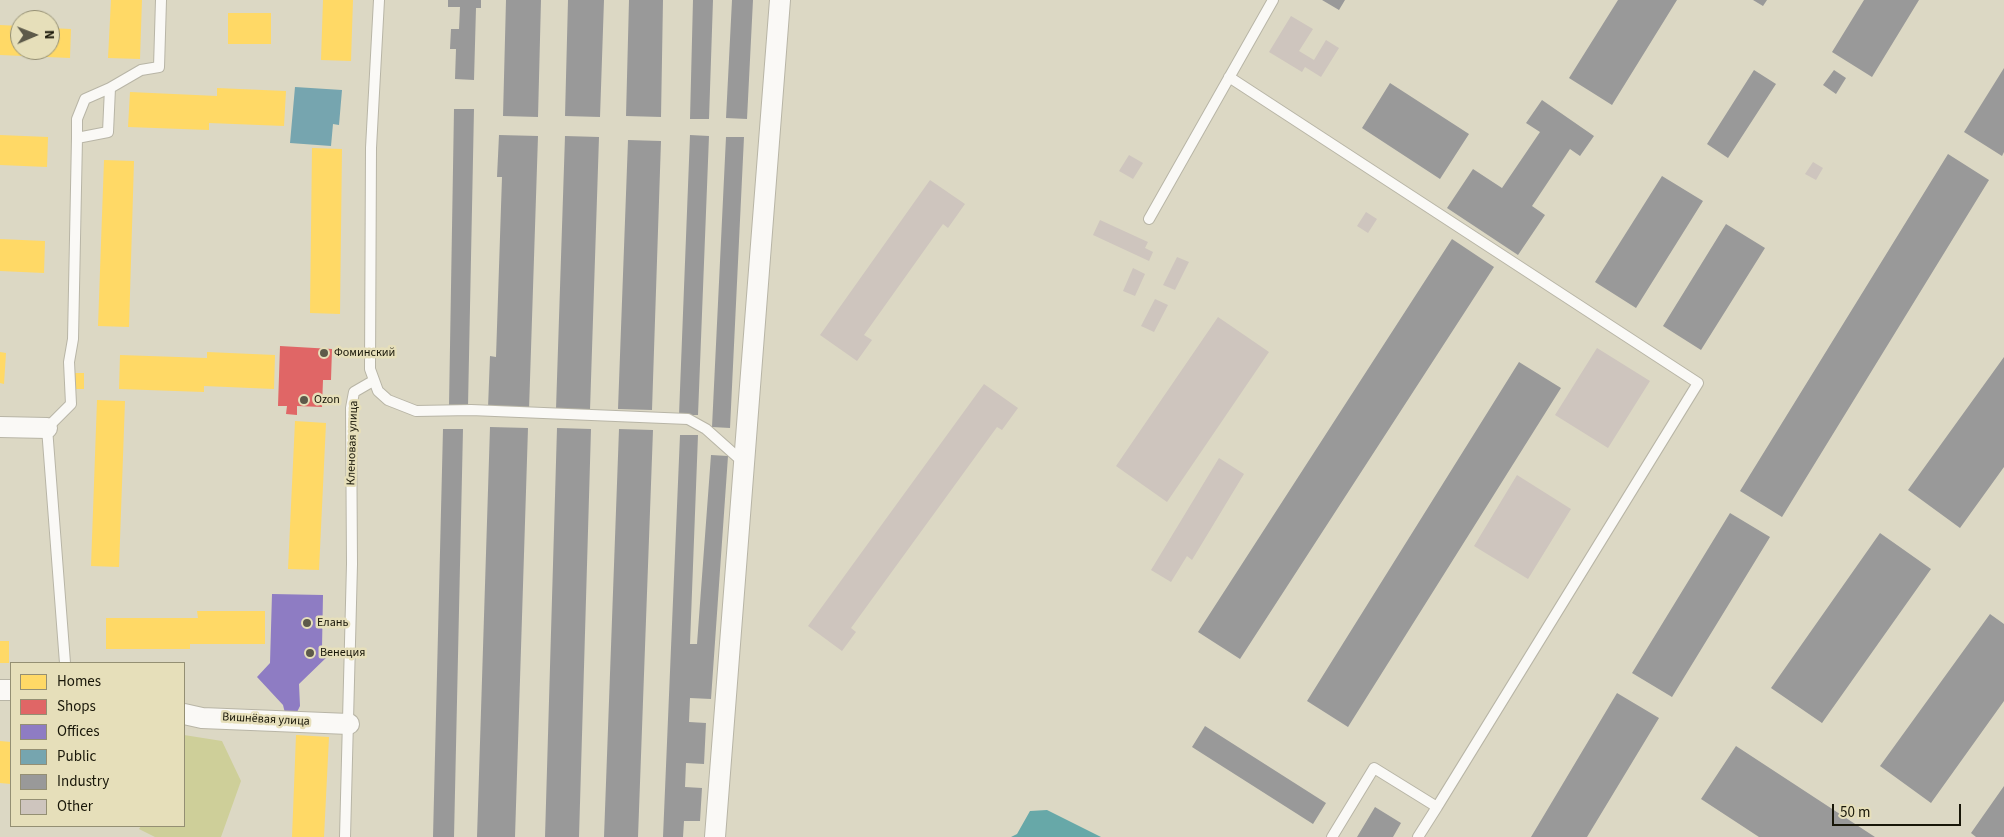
<!DOCTYPE html>
<meta charset="utf-8">
<style>
body{margin:0}
#map{position:relative;width:2004px;height:837px;overflow:hidden;background:#dcd8c4;font-family:"Source Sans 3",sans-serif}
canvas{display:block}
.legend{position:absolute;left:10px;top:662px;width:175px;height:165px;box-sizing:border-box;background:#e6dfba;border:1px solid #948f73;margin:0;padding:6px 9px;list-style:none;font-size:15px;color:#181608}
.legend li{display:flex;align-items:center;gap:10px;height:25px}
.legend b{width:25px;border:1px solid #948f73}
.north{position:absolute;left:10px;top:10px;width:50px;height:50px;box-sizing:border-box;background:#e6dfba;border:1px solid #948f73;border-radius:50%;rotate:89deg;font-size:14px;font-weight:700;line-height:20px;text-align:center;color:#181608}
.north::after{content:'';display:block;margin:auto;width:18px;height:22px;background:#5d5a4a;clip-path:polygon(50% 0,100% 100%,50% 72%,0 100%)}
.scale{position:absolute;left:1832px;top:804px;width:129px;height:22px;box-sizing:border-box;border:2px solid #181608;border-top:0;padding-left:6px;font-size:15px;line-height:18px;white-space:nowrap;color:#181608;-webkit-text-stroke:4px #e6dfba;paint-order:stroke}
</style>
<div id="map">
<canvas width="2004" height="837"></canvas>
<ul class="legend">
<li><b style="height:14px;background:#ffd966"></b>Homes</li>
<li><b style="height:14px;background:#e06666"></b>Shops</li>
<li><b style="height:14px;background:#8e7cc3"></b>Offices</li>
<li><b style="height:14px;background:#76a5af"></b>Public</li>
<li><b style="height:14px;background:#999"></b>Industry</li>
<li><b style="height:14px;background:#cec5be"></b>Other</li>
</ul>
<div class="north">N</div>
<div class="scale">50 m</div>
</div>
<script>
const context = document.querySelector('canvas').getContext('2d');
context.lineJoin = 'round';
function paint(path, color) {
  context.fillStyle = color;
  context.fill(path, 'evenodd');
}
function stroke(path, color, width, dash) {
  context.strokeStyle = color;
  context.lineWidth = width;
  context.lineCap = dash ? 'butt' : 'round';
  context.setLineDash(dash || []);
  context.stroke(path);
}
function drawText(font, color, halo, rows, align = 'center') {
  context.font = font + ' "Source Sans 3",sans-serif';
  context.lineWidth = 5;
  context.setLineDash([]);
  context.textBaseline = 'middle';
  context.strokeStyle = halo;
  context.fillStyle = color;
  for (const [text, x, y, turn = 0] of rows) {
    context.save();
    context.translate(x, y);
    context.rotate((+turn || 0) * Math.PI / 180);
    context.textAlign = isNaN(turn) ? turn : align;
    if (halo) context.strokeText(text, 0, 0);
    context.fillText(text, 0, 0);
    context.restore();
  }
}
const green = new Path2D(`
 M184,735L222,741L241,781L221,837H155L139,829L141,826H184Z`);
const water = new Path2D(`
 M1047,810L1101,837H1011L1017,834L1030,811Z`);
const homes = new Path2D(`
 M111,0H142L140,59L108,58Z
 M323,0H353L351,61L321,60Z
 M228,13H271V44H228Z
 M0,25L20,26V50H50V28L71,29L70,58L0,55Z
 M217,88L286,91L284,126L209,123V130L128,127L130,92L217,96Z
 M0,135L48,137L47,167L0,165Z
 M312,148L342,149L340,314L310,313Z
 M104,160L134,161L129,327L98,326Z
 M0,239L45,241L44,273L0,271Z
 M0,352L6,353L4,384L0,383Z
 M207,352L275,355L274,389L204,386V392L119,389L120,355L207,358Z
 M74,373H84V389H75Z
 M97,400L125,401L119,567L91,566Z
 M295,421L326,423L319,570L288,569Z
 M197,611H265V644H190V649H106V618H198Z
 M0,641H9V663H0Z
 M296,735L329,737L324,837H292Z
 M0,741L11,742V784L0,783Z`);
const shops = new Path2D(`
 M280,346L332,349L331,380H323L322,407L297,406V415L286,414L287,406H278Z`);
const offices = new Path2D(`
 M272,594L323,595L322,648L329,655L299,684L300,706L297,712L285,713L283,705L257,677L270,663Z`);
const public = new Path2D(`
 M295,87L342,90L339,125L333,124L331,146L290,143Z`);
const industry = new Path2D(`
 M448,0H481V8H476L474,80L455,79L456,49H450L451,29H459L460,7H448Z
 M506,0H541L538,117L503,116Z
 M568,0H604L600,117L565,116Z
 M629,0H663L661,117L626,116Z
 M693,0H713L709,119H690Z
 M732,0H753L747,119L726,118Z
 M1322,0H1345L1339,10Z
 M1618,0H1677L1612,105L1569,78Z
 M1753,0H1767L1763,6Z
 M1864,0H1919L1872,77L1832,52Z
 M2004,68V152L2002,156L1964,132Z
 M1754,70L1776,84L1728,158L1707,144Z
 M1834,70L1846,78L1836,94L1823,85Z
 M1390,83L1469,134L1440,179L1362,128Z
 M1542,100L1594,136L1580,156L1570,149L1532,206L1545,215L1518,255L1447,208L1473,169L1502,188L1540,132L1526,123Z
 M454,109H474L468,406H449Z
 M499,135L538,136L529,410L488,408L490,356L496,357L502,177H497Z
 M690,135L709,136L698,415H679Z
 M565,136L599,137L590,410L556,409Z
 M726,137H744L730,428L712,427Z
 M628,140L661,141L652,410L618,409Z
 M1948,154L1989,180L1782,517L1740,491Z
 M1662,176L1703,201L1636,308L1595,282Z
 M1726,224L1765,248L1701,350L1663,326Z
 M1452,239L1494,267L1240,659L1198,632Z
 M2004,357V467L1960,528L1908,490Z
 M1519,362L1561,388L1348,727L1307,701Z
 M490,427L528,428L515,837H477Z
 M557,428L591,429L579,837H545Z
 M443,429H463L454,837H433Z
 M619,429L653,430L638,837H604Z
 M680,435H698L690,644H697L711,455L728,456L711,699L690,698L689,722L706,723L704,764L686,763L685,787L702,788L700,821H684L683,837H663Z
 M1730,513L1770,537L1672,697L1632,673Z
 M1880,533L1931,569L1822,723L1771,688Z
 M1990,614L2004,624V701L1931,803L1880,766Z
 M1617,693L1659,718L1587,837H1531Z
 M1205,726L1326,803L1313,824L1192,747Z
 M1736,746L1875,837H1759L1701,799Z
 M2004,786V837H1976L1971,833Z
 M1375,807L1401,823L1393,837H1357Z`);
const building = new Path2D(`
 M1291,16L1313,29L1299,51L1314,60L1326,40L1339,48L1321,77L1305,67L1302,72L1269,52Z
 M1129,155L1143,163L1133,179L1119,171Z
 M1813,162L1823,168L1816,180L1805,174Z
 M930,180L965,204L948,228L943,224L864,335L872,340L857,361L820,335Z
 M1366,212L1377,219L1368,233L1357,226Z
 M1100,220L1148,242L1145,248L1153,252L1149,261L1093,235Z
 M1177,257L1189,262L1175,290L1163,285Z
 M1133,268L1145,274L1135,296L1123,291Z
 M1155,299L1168,305L1154,332L1141,326Z
 M1218,317L1269,352L1167,502L1116,466Z
 M1597,348L1650,381L1608,448L1555,415Z
 M984,384L1018,408L1002,430L997,427L851,628L856,632L842,651L808,626Z
 M1219,458L1244,474L1192,560L1187,556L1171,582L1151,570Z
 M1517,475L1571,509L1528,579L1474,546Z`);
const lane = new Path2D(`
 M379,0L371,148L370,369L378,391L388,400L416,411L471,410L688,419L706,429L743,462
 M1229,77L1698,383L1437,807L1374,768L1332,837
 M110,88L85,99L77,119V138L108,132L110,88L141,70L159,67L161,0
 M1149,219L1273,0
 M65,663L47,428L71,404L69,362L73,339L77,138
 M345,837L352,564L351,408L354,392L373,381
 M1418,837L1437,807`);
const street = new Path2D(`
 M0,427L47,428
 M0,690H11
 M184,714L202,718L349,724
 M715,837L780,0`);
const markers = [
 [324,353,5,"#5d5a4a"],
 [304,400,5,"#5d5a4a"],
 [307,623,5,"#5d5a4a"],
 [310,653,5,"#5d5a4a"]
];
const poiNames = [
 ["Фоминский",334,353],
 ["Ozon",314,400],
 ["Елань",317,623],
 ["Венеция",320,653]
];
const streetNames = [
 ["Кленовая улица",353,443,-88],
 ["Вишнёвая улица",266,720,3]
];
paint(green, '#cecf99');
paint(water, '#67a8a8');
paint(homes, '#ffd966');
paint(shops, '#e06666');
paint(offices, '#8e7cc3');
paint(public, '#76a5af');
paint(industry, '#999');
paint(building, '#cec5be');
stroke(lane, '#b8b5a6', 12);
stroke(street, '#b8b5a6', 22);
stroke(lane, '#faf9f6', 10);
stroke(street, '#faf9f6', 20);
for (const [x, y, r, color] of markers) {
  const dot = new Path2D();
  dot.arc(x, y, r, 0, 2 * Math.PI);
  context.fillStyle = color;
  context.fill(dot);
  stroke(dot, '#e6dfba', 2);
}
drawText('12px', '#181608', '#e6dfba', poiNames, 'left');
drawText('12px', '#181608', '#e6dfba', streetNames);
</script>
